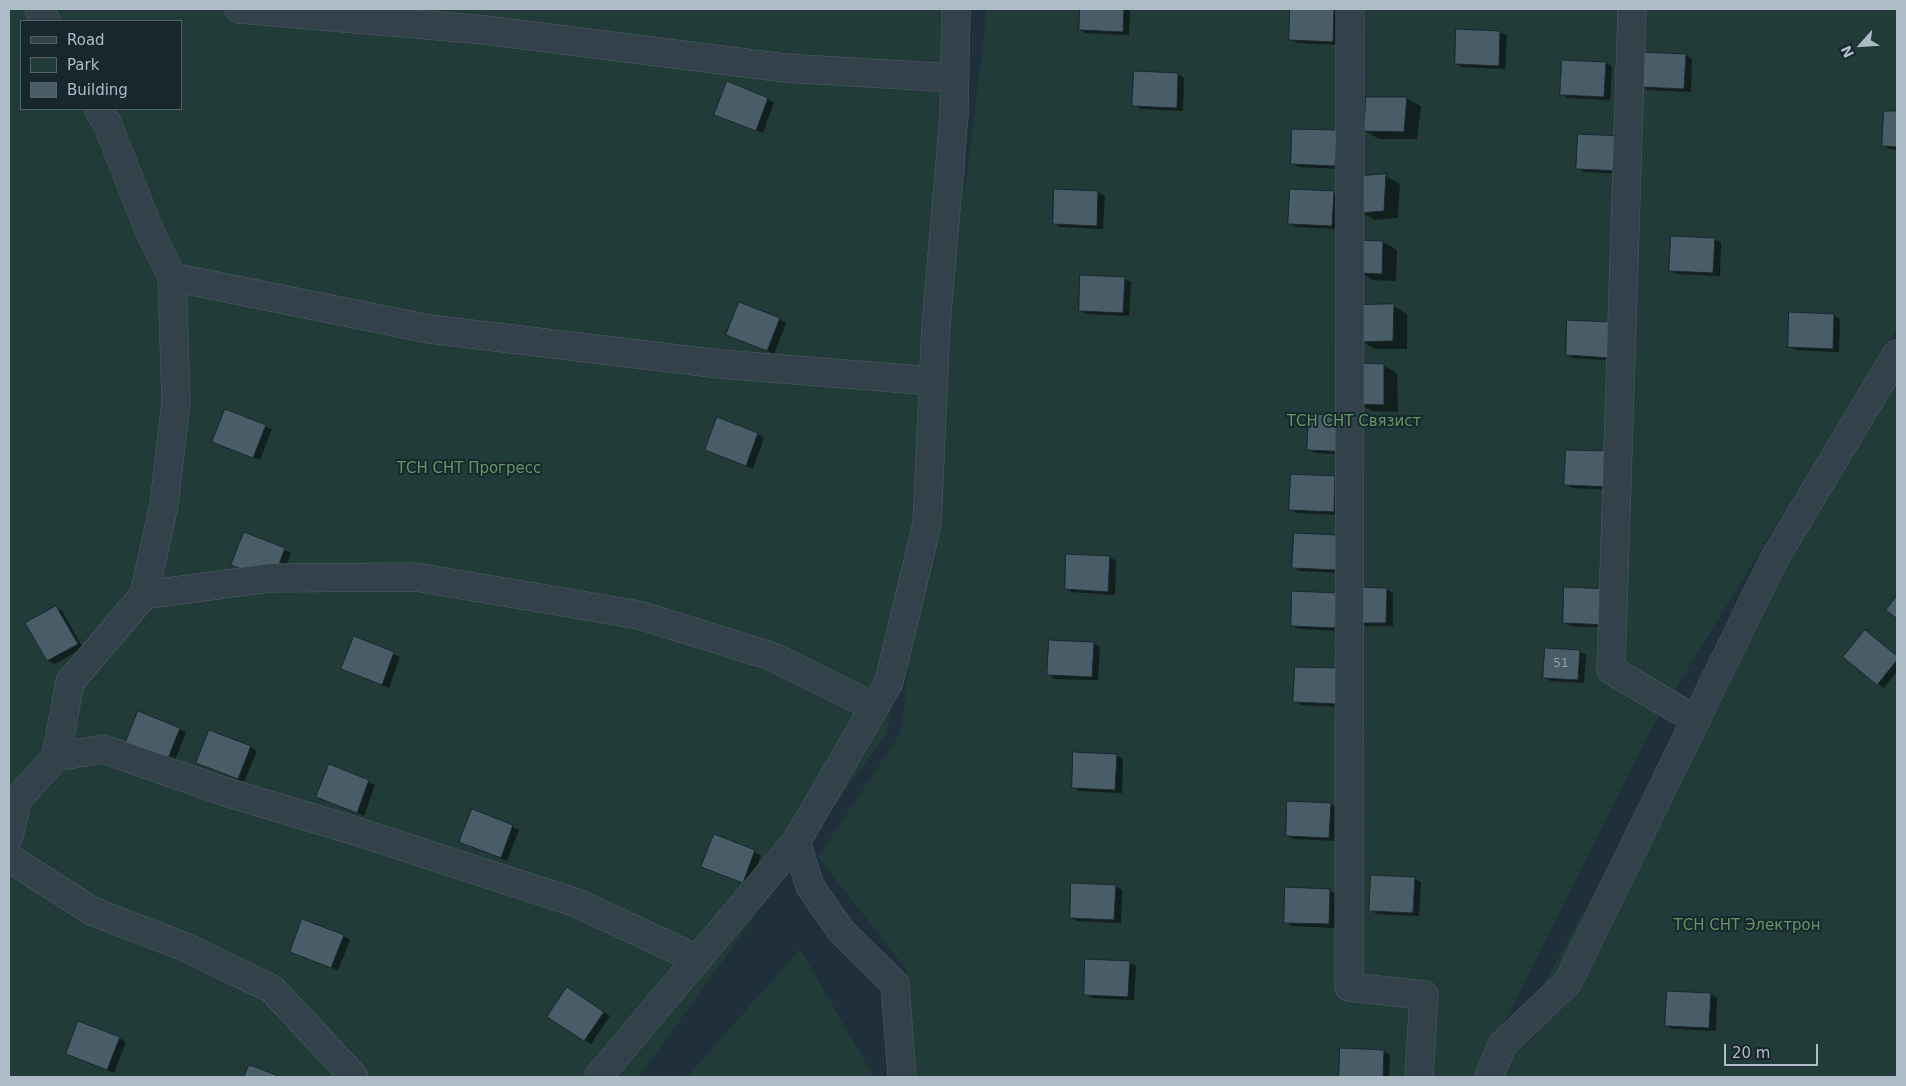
<!DOCTYPE html>
<meta charset="utf-8">
<style>
body{margin:0}
#map{position:relative;width:1906px;height:1086px;overflow:hidden;background:#1f303a;font-family:"DejaVu Sans",sans-serif}
canvas{display:block}
.frame{position:absolute;inset:0;border:10px solid #adbcc7;pointer-events:none}
.legend{position:absolute;left:20px;top:20px;width:162px;height:90px;box-sizing:border-box;background:#18262e;border:1px solid #54626b;margin:0;padding:6px 9px;list-style:none;font-size:15px;color:#adbcc7}
.legend li{display:flex;align-items:center;gap:10px;height:25px}
.legend b{width:25px;border:1px solid #54626b}
.north{position:absolute;left:1836px;top:20px;width:50px;height:50px;-webkit-text-stroke:4px #18262e;paint-order:stroke;rotate:244deg;font-size:14px;font-weight:700;line-height:20px;text-align:center;color:#adbcc7}
.north::after{content:'';display:block;margin:auto;width:18px;height:22px;background:#adbcc7;clip-path:polygon(50% 0,100% 100%,50% 72%,0 100%)}
.scale{position:absolute;left:1724px;top:1044px;width:94px;height:22px;box-sizing:border-box;border:2px solid #adbcc7;border-top:0;padding-left:6px;font-size:15px;line-height:18px;white-space:nowrap;color:#adbcc7;-webkit-text-stroke:4px #18262e;paint-order:stroke}
</style>
<div id="map">
<canvas width="1906" height="1086"></canvas>
<div class="frame"></div>
<ul class="legend">
<li><b style="height:6px;background:#32414a"></b>Road</li>
<li><b style="height:14px;background:#213b38"></b>Park</li>
<li><b style="height:14px;background:#495d69"></b>Building</li>
</ul>
<div class="north">N</div>
<div class="scale">20 m</div>
</div>
<script>
const context = document.querySelector('canvas').getContext('2d');
context.lineJoin = 'round';
function paint(path, color) {
  context.fillStyle = color;
  context.fill(path, 'evenodd');
}
function stroke(path, color, width, dash) {
  context.strokeStyle = color;
  context.lineWidth = width;
  context.lineCap = dash ? 'butt' : 'round';
  context.setLineDash(dash || []);
  context.stroke(path);
}
function drawText(font, color, halo, rows, align = 'center') {
  context.font = font + ' "DejaVu Sans",sans-serif';
  context.lineWidth = 4;
  context.setLineDash([]);
  context.textBaseline = 'middle';
  context.strokeStyle = halo;
  context.fillStyle = color;
  for (const [text, x, y, turn = 0] of rows) {
    context.save();
    context.translate(x, y);
    context.rotate((+turn || 0) * Math.PI / 180);
    context.textAlign = isNaN(turn) ? turn : align;
    if (halo) context.strokeText(text, 0, 0);
    context.fillText(text, 0, 0);
    context.restore();
  }
}
const green = new Path2D(`
 M9,9H971L964,201L987,9H1897V328L1654,724L1477,1077H917L906,969L818,857L901,732L921,558L887,733L639,1077H9ZM21,21H181V109H21Z
 M1897,358V1077H1494L1774,559Z
 M800,949L874,1077H687Z`);
const shadow = new Path2D(`
 M1081,9H1130L1129,35L1086,33L1080,30Z
 M1291,9H1336L1340,45L1297,43L1290,39Z
 M1457,30L1500,32L1507,36L1505,69L1462,67L1456,63Z
 M1686,55L1692,59L1691,92L1648,90L1642,86Z
 M1606,63L1612,67L1610,100L1568,98L1561,94Z
 M1178,74L1184,78L1183,111L1140,109L1134,105Z
 M768,99L774,103L763,133L722,118Z
 M1367,99H1407L1421,106L1417,139H1379L1365,131Z
 M1885,112L1897,113V150L1890,149L1883,146Z
 M1336,132L1341,169L1299,167L1292,163Z
 M1579,135L1627,174L1584,172L1578,168Z
 M1386,176L1400,184L1398,218L1375,220L1361,212L1362,178Z
 M1098,192L1105,196L1103,229L1060,227L1054,223Z
 M1334,192L1340,196L1339,229L1296,227L1289,223Z
 M1715,239L1721,243L1720,276L1677,274L1670,271Z
 M1383,242L1397,250L1396,281L1373,280L1359,272Z
 M1124,279L1131,282L1129,316L1087,314L1080,310Z
 M1393,306L1407,314V349H1375L1361,341Z
 M1833,315L1840,319L1839,352L1796,350L1789,347Z
 M779,319L786,323L774,354L727,334Z
 M1611,324L1616,361L1573,358L1567,355Z
 M1383,365L1397,373L1398,412L1372,411L1358,403Z
 M1360,421L1358,455L1315,453L1309,449Z
 M265,426L272,429L260,460L220,445Z
 M758,434L764,438L753,469L706,449Z
 M1610,453L1615,490L1572,488L1565,484Z
 M1292,476L1335,478L1342,481L1340,515L1297,513L1290,509Z
 M245,534L291,553L279,584L233,565Z
 M1295,534L1343,573L1300,571L1294,568Z
 M1110,557L1116,561L1115,595L1072,592L1066,589Z
 M1387,589L1393,593V626H1366L1360,622Z
 M1608,591L1613,628L1571,626L1564,622Z
 M1336,594L1341,631L1298,629L1292,626Z
 M56,607L62,611L83,648L55,664L48,660Z
 M1865,631L1897,656V671L1884,688L1845,657Z
 M354,638L400,657L389,688L342,669Z
 M1093,643L1100,647L1098,680L1055,679L1049,675Z
 M1579,651L1586,655L1584,683L1551,681L1544,677Z
 M1296,668L1344,707L1301,705L1295,701Z
 M179,729L186,732L174,763L133,748Z
 M250,747L257,751L244,782L198,763Z
 M1117,756L1123,759L1122,793L1079,791L1073,787Z
 M329,766L375,785L364,816L324,800Z
 M1331,804L1337,808L1336,841L1293,839L1287,836Z
 M473,811L519,830L507,861L461,842Z
 M715,836L761,855L750,886L703,867Z
 M1414,879L1421,882L1419,916L1377,914L1371,910Z
 M1115,886L1122,890L1121,923L1078,921L1071,918Z
 M1329,890L1336,894L1335,928L1292,926L1285,922Z
 M343,936L350,940L338,970L298,955Z
 M1129,962L1136,966L1134,1000L1092,998L1085,994Z
 M574,992L610,1016L591,1044L549,1016Z
 M1711,994L1717,998L1716,1031L1673,1029L1666,1026Z
 M119,1038L126,1042L114,1073L67,1054Z
 M1341,1049L1384,1051L1390,1055L1389,1077H1340Z`);
const building = new Path2D(`
 M1080,9H1124L1123,32L1079,30Z
 M1290,9H1334L1333,42L1289,40Z
 M1456,29L1500,31L1499,66L1455,64Z
 M1642,52L1686,54L1684,89L1640,87Z
 M1562,60L1606,62L1604,97L1560,95Z
 M1134,71L1178,73L1177,108L1132,106Z
 M727,81L768,98L756,131L714,115Z
 M1366,97H1407L1404,132L1364,131Z
 M1884,111H1897V147L1882,146Z
 M1292,129L1337,130L1335,166L1291,164Z
 M1578,134L1622,136L1621,171L1576,169Z
 M1386,174L1384,211L1360,213V176Z
 M1054,189L1098,191L1097,226L1053,224Z
 M1290,189L1334,191L1332,226L1288,224Z
 M1671,236L1715,238L1713,273L1669,271Z
 M1359,240L1383,241L1382,274L1358,273Z
 M1080,275L1125,277L1123,313L1079,311Z
 M739,302L780,318L767,351L726,335Z
 M1394,304L1393,341L1360,342V305Z
 M1789,312L1834,314L1833,349L1788,347Z
 M1567,320L1611,322L1610,358L1566,355Z
 M1358,363L1384,364V405L1357,404Z
 M225,409L266,425L253,458L212,442Z
 M1309,414L1354,416L1352,452L1307,450Z
 M717,417L758,433L746,466L705,450Z
 M1566,450L1610,451L1608,487L1564,485Z
 M1291,474L1335,476L1334,512L1289,510Z
 M244,532L285,548L273,581L231,565Z
 M1294,533L1338,535L1337,570L1292,568Z
 M1066,554L1110,556L1108,592L1065,589Z
 M1359,587L1387,588L1386,623H1358Z
 M1564,587L1609,589L1607,625L1563,623Z
 M1292,591L1337,593L1335,628L1291,626Z
 M1897,596V619L1886,610Z
 M56,606L78,644L47,661L25,623Z
 M1865,630L1897,656V660L1877,685L1843,657Z
 M354,636L394,652L382,685L341,669Z
 M1049,640L1094,642L1092,677L1047,675Z
 M1545,648L1580,650L1578,680L1543,678Z
 M1295,667L1339,668L1337,704L1293,702Z
 M138,711L180,728L167,761L125,744Z
 M209,730L251,746L238,779L196,763Z
 M1073,752L1117,754L1115,790L1072,788Z
 M329,764L369,780L357,813L316,797Z
 M1287,801L1331,803L1329,838L1286,836Z
 M472,809L513,825L501,858L459,842Z
 M714,834L755,850L743,883L701,867Z
 M1371,875L1415,877L1413,913L1369,911Z
 M1071,883L1116,885L1114,920L1070,918Z
 M1285,887L1330,889L1329,924L1284,923Z
 M302,919L344,935L331,968L290,952Z
 M1085,959L1130,961L1128,997L1084,995Z
 M567,987L604,1012L584,1041L547,1017Z
 M1667,991L1711,993L1709,1028L1665,1026Z
 M78,1021L120,1037L107,1070L66,1054Z
 M1340,1048L1384,1050L1383,1077H1339Z
 M249,1065L258,1068L281,1077H244Z`);
const minor = new Path2D(`
 M39,9L46,21
 M239,9L485,30L785,68L954,78
 M1350,9L1349,987L1424,995L1419,1077
 M1632,9L1611,670L1696,720
 M98,109L107,123L150,232L172,277L176,401L164,505L144,595
 M172,277L429,329L720,364L933,381
 M56,757L70,682L144,595L270,578L416,577L639,615L771,656L874,707
 M9,836L17,800L56,757L103,749L226,792L346,828L577,903L697,959
 M796,842L810,886L841,931L895,984L902,1077
 M9,858L92,911L185,947L272,989L354,1077
 M598,1077L796,842L889,682L927,524L936,325L954,116L956,9
 M1489,1077L1502,1045L1568,982L1774,559L1897,354`);
const numberNames = [
 ["51",1561,664]
];
const parkNames = [
 ["ТСН СНТ Связист",1354,422],
 ["ТСН СНТ Прогресс",469,469],
 ["ТСН СНТ Электрон",1747,926]
];
paint(green, '#213b38');
paint(shadow, '#0007');
paint(building, '#495d69');
stroke(building, '#1a2830', 1);
stroke(minor, '#505f68', 29);
stroke(minor, '#32414a', 28);
drawText('12px', '#94a4b0', null, numberNames);
drawText('15px', '#629963', '#18262e', parkNames);
</script>
